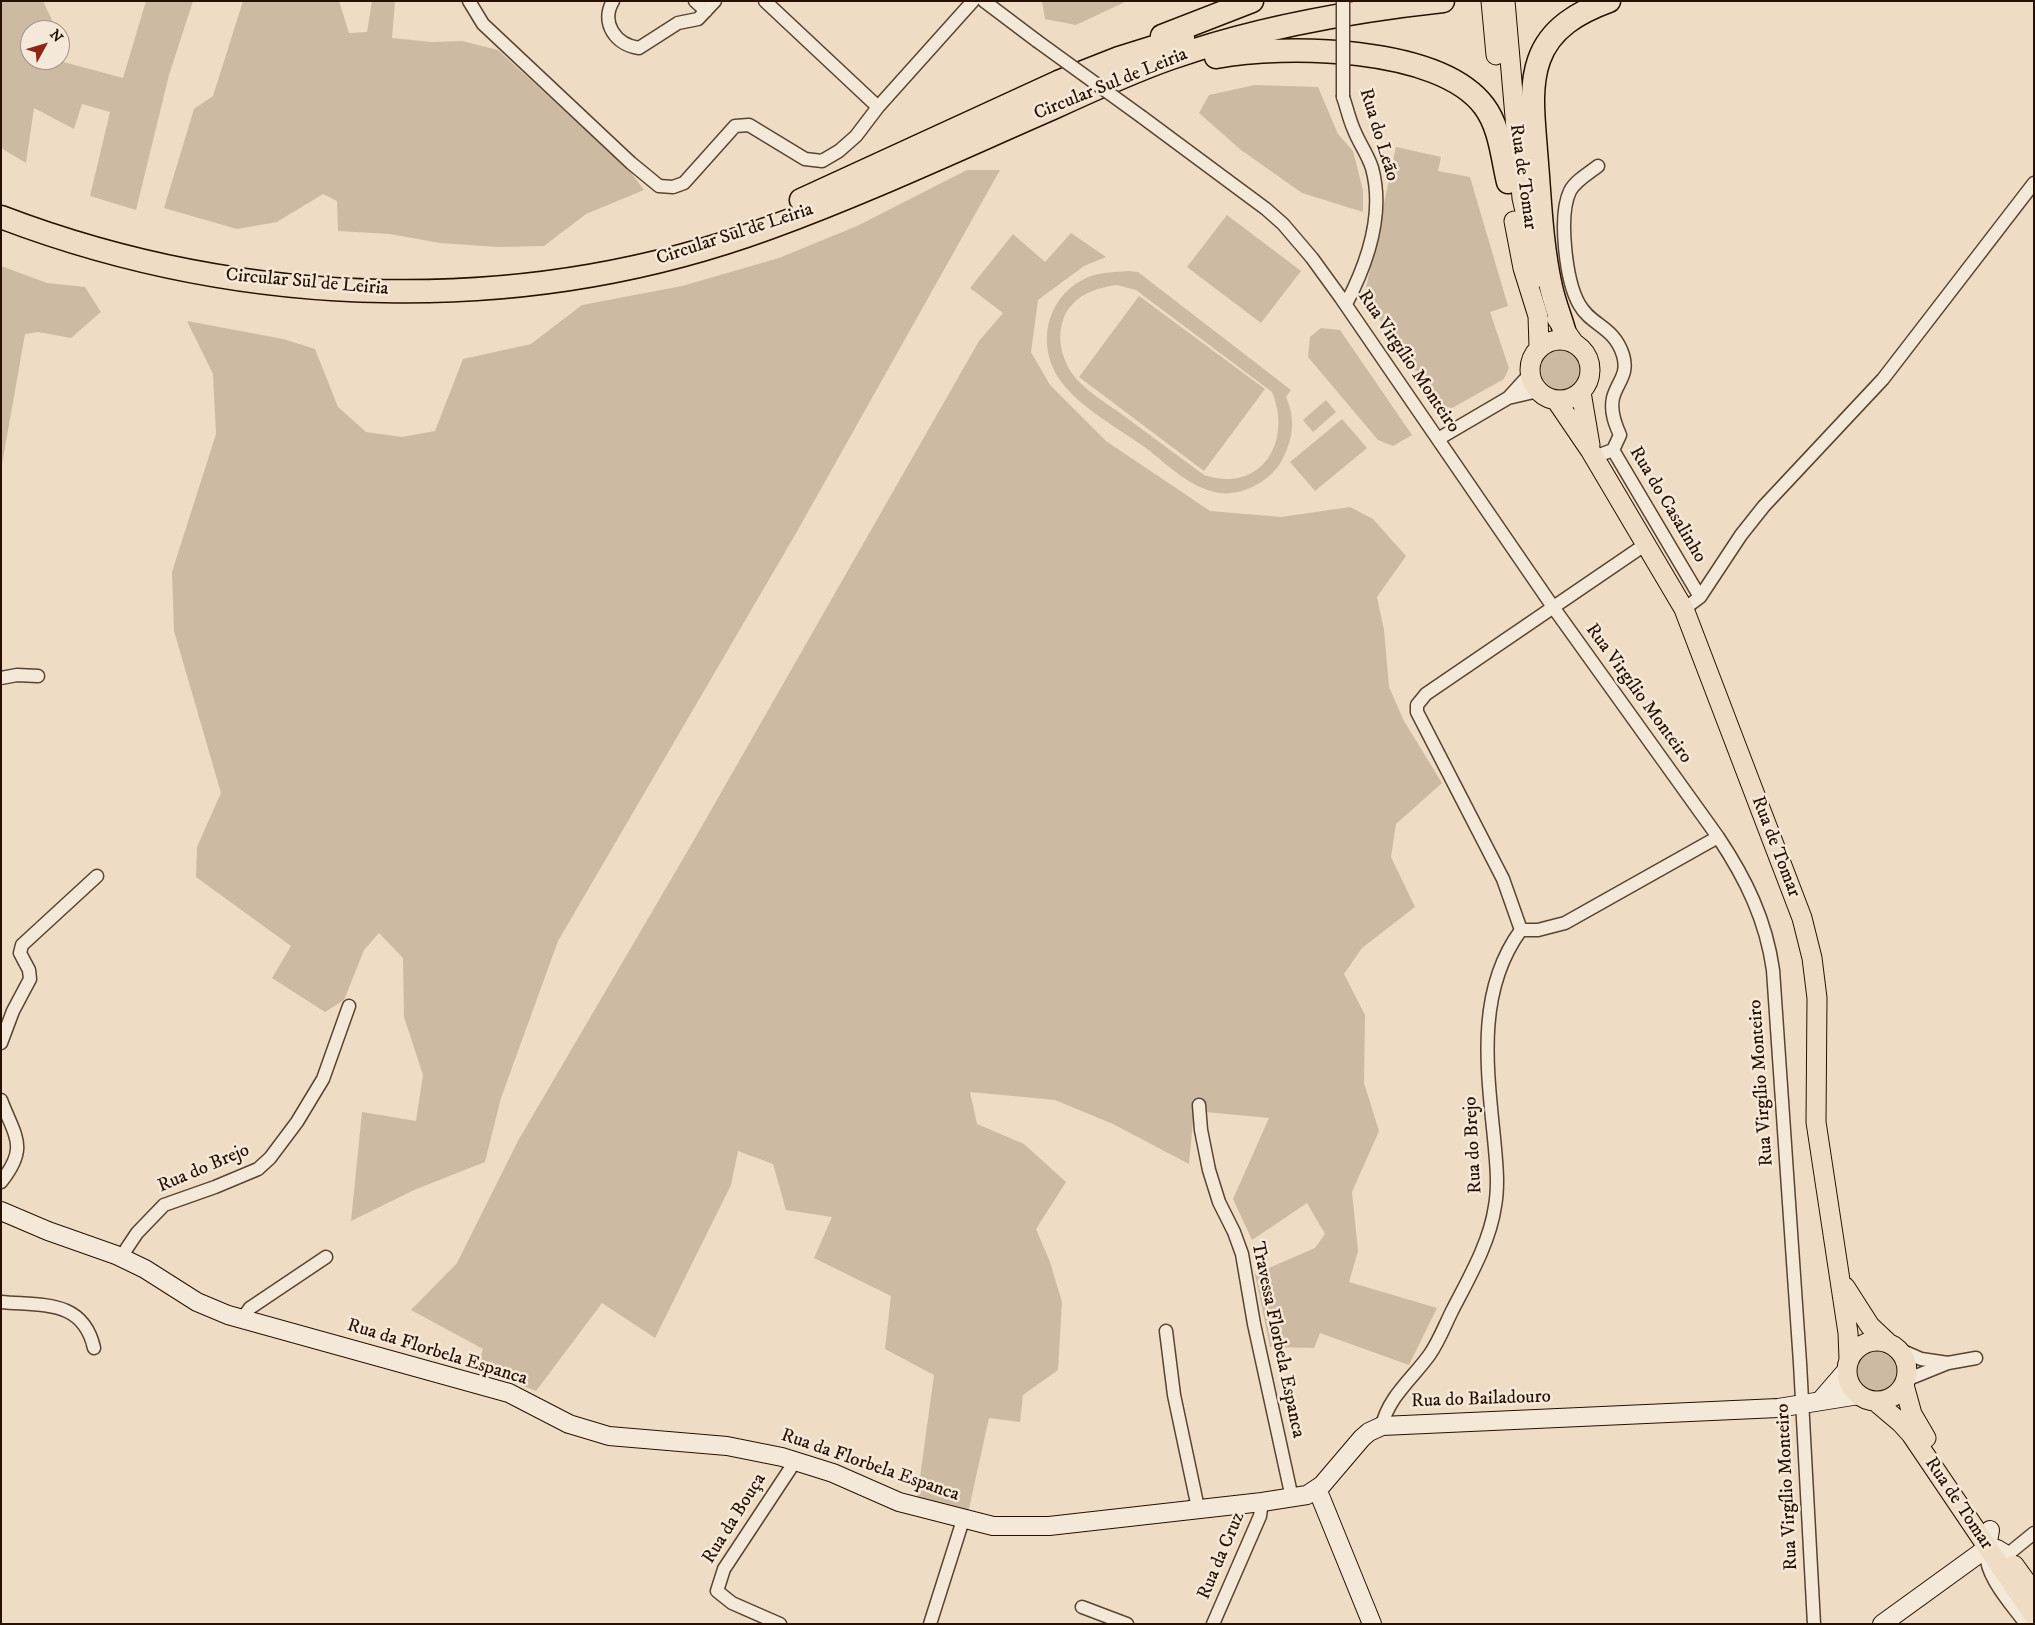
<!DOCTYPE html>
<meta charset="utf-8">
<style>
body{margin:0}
#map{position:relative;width:2035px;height:1625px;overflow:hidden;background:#eeddc4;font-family:"IM FELL DW Pica",serif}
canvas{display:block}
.frame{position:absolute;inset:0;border:2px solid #271000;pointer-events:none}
.north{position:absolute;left:20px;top:20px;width:50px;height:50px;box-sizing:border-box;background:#f4e9d9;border:1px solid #a29282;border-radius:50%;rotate:51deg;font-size:14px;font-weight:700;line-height:20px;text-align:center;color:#271000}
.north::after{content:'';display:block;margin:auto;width:18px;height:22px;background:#8f2418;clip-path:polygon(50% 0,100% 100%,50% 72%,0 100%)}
</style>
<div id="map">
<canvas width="2035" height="1625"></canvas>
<div class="frame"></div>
<div class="north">N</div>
</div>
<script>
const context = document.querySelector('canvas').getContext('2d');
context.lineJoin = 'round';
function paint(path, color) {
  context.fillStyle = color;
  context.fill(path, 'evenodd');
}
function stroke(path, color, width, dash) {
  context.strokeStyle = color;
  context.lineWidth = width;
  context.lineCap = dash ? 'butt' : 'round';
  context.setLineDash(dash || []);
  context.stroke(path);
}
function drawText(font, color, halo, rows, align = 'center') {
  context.font = font + ' "IM FELL DW Pica",serif';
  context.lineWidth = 5;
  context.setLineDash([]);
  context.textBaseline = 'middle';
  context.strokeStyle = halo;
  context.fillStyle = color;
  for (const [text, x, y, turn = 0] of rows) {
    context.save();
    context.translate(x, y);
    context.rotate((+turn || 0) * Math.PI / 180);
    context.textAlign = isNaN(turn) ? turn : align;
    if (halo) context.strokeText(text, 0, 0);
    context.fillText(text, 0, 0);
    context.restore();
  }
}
const green = new Path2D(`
 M1,1H43L52,20L47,30H30V60H56L123,78L146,1H193L169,75L136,210L90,196L110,112L82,104L74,129L34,108L26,163L1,148Z
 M243,1H339L349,33L367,32L372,1H395L392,38L432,42L462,41L498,50L629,170L644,190L586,214L544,246L498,247L440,243L390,234L338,231L337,201L323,194L277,222L237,229L164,208L194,109L213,96Z
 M1042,1H1127L1076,25L1045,19Z
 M1255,85L1318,87L1338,134L1353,151L1363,190V212L1302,193L1241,150L1199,113L1209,95Z
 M1396,147L1441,157L1438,171L1470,177L1508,306L1490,312L1509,368L1504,379L1452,408L1439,405L1364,297Z
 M967,170H1000L795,535L558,941L501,1098L485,1162L414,1190L351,1221L362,1112L416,1121L423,1075L404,1017L403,958L379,933L364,950L344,1000L325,1012L272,978L291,946L196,877L197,847L221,793L174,631L172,572L216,434L213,374L187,321L283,339L315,349L338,407L366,432L402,437L435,431L463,359L531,344L582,305L682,286L779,258L857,226Z
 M1227,215L1301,271L1261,323L1187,267Z
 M1071,233L1106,257L1084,266L1038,300L1031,352L1050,385L1106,441L1210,511L1281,517L1350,507L1373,519L1406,556L1377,597L1384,630L1389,687L1404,721L1442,783L1396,824L1391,857L1415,907L1362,948L1344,974L1365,1015L1364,1083L1379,1131L1352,1192L1358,1251L1349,1282L1437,1308L1409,1365L1320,1333L1314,1348L1270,1347L1255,1274L1315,1248L1325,1234L1307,1203L1252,1240L1233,1199L1269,1118L1194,1111L1189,1164L1113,1124L1055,1100L970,1092L977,1124L1024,1144L1066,1182L1036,1229L1050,1262L1062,1302L1058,1370L1023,1395L1020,1422L989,1418L968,1513L917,1499L934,1375L885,1349L891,1296L814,1258L832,1217L786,1210L773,1164L738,1151L731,1185L655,1338L602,1303L536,1391L477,1369L483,1349L411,1310L457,1263L519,1139L694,840L979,341L1003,313L970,288L1013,234L1045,262Z
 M1,266L47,283L85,287L101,312L71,338L38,332L25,334L1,470Z
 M1129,271L1138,272L1291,390L1286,397C1296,419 1293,441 1281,462C1270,481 1242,496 1220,493C1191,489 1168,465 1146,448C1118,428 1080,408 1060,380C1034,343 1048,292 1091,276C1103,272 1117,272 1129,271ZM1117,285L1136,290L1272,392C1293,443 1260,494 1204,475C1176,454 1148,434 1120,413C1103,401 1083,389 1071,372C1060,355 1057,335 1064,317C1074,295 1095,288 1117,285Z
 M1139,296L1265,389L1204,471L1079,377Z
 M1321,328L1340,330L1412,435L1393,446L1378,440L1308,357L1310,337Z
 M1540 368a22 22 0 1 1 44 0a22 22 0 1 1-44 0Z
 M1326,400L1336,412L1313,432L1303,420Z
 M1342,419L1367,448L1315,491L1290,462Z
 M1855 1372a22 22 0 1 1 44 0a22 22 0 1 1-44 0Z`);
const street = new Path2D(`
 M469,1L483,24L631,163L659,186L673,187L684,183L735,126L749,125L805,159L822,161L839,151L856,136L878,107L973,1
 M613,1C600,23 616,45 639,48L678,23L698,19L715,1
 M695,1L706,11
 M765,1L878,107
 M984,1L1037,41
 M1343,97C1347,108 1349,119 1354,130C1359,143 1368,155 1372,168C1385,215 1367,264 1346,304
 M1142,117L1266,209L1283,224L1312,258L1341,298L1553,607L1718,837C1746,879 1766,920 1773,970L1800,1363L1814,1624
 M1598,166C1589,173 1575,181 1570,191C1558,216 1566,281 1579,304C1591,326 1614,326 1623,355C1629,375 1617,382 1613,398C1610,411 1615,424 1620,435L1613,450
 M1508,398L1538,391
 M1438,439L1508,398L1529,375
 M1594,457L1613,450L1700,597
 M1646,544L1426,694L1417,705V712L1503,879L1521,930H1538L1565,923L1718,837
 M1684,609L1700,597L1741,535L1764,506L1883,379L2034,183
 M1,678L17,675L38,676
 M1,1043L13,1011L30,979L29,970L20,953L22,945L97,876
 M1,1100C15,1137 29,1147 1,1182
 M1199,1105L1201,1130L1209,1170L1219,1202L1234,1232L1242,1254L1254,1324L1292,1498
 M121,1257L137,1233L164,1205L215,1187L258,1169L270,1158L297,1122L323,1079L349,1006
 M1,1302C42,1306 83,1299 94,1348
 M242,1319L250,1308L326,1257
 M1166,1331L1174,1395L1198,1508
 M1898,1349L1921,1359L1948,1363
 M1906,1380L1948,1363L1976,1358
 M1382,1426C1388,1397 1414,1377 1430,1354C1439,1341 1445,1325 1452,1311C1469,1278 1490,1242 1495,1206C1499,1184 1496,1160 1494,1138C1487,1068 1476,991 1521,930
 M1987,1548C1981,1572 2012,1605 2026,1624
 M2007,1555L2034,1533
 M1082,1607L1127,1624
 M780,1624L732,1603L717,1591L724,1569L796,1460
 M930,1624L963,1520
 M1213,1624L1260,1516L1262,1502`);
const secondary = new Path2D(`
 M1,1211L48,1231L116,1255L145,1269L197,1302L228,1315L509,1393L569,1424L609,1436L727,1446L782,1457L833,1473L899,1502L993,1526H1049L1262,1502L1307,1495L1322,1485L1362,1438L1369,1432L1382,1426L1778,1408L1859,1395
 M1820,1401L1846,1371
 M1315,1490L1320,1496L1372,1624
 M1987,1548L1997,1549L2007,1555
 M1987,1548L1990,1530
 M1882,1624L1987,1548`);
const primary = new Path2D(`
 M1491,1L1496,55
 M1505,1L1522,198L1540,277
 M1514,221L1523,268L1538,316L1539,347
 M1557,319L1574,343
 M1530 370a30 30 0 1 1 60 0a30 30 0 1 1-60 0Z
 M1581,392L1590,445
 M1556,400L1590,450L1684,609L1802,918L1812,958L1817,998L1816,1122L1848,1333L1849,1359
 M1845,1287L1870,1326L1887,1342
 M1847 1371a30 30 0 1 1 60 0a30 30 0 1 1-60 0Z
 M1904,1385L1912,1414L1926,1438
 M1875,1401L1901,1423L1911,1434L2034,1616
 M2014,1565L2034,1593`);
const highway = new Path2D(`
 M1162,36L1252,1
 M1216,57C1284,44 1439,46 1484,106C1500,127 1502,157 1508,182
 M801,200L1058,82L1119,58L1183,38
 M1,217C245,310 523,318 769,228C865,193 959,149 1053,108C1092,90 1131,72 1171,58C1259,27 1351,11 1443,1
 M1564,330C1560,316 1554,301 1551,287C1541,242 1540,196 1536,151C1534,122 1529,88 1539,60C1550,28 1579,12 1609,1`);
const streetBridge = new Path2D(`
 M1343,1V97
 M1037,41L1142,117`);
const streetNames = [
 ["Circular Sul de Leiria",1111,85,-22],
 ["Rua do Leão",1378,135,73],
 ["Rua de Tomar",1522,177,82],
 ["Circular Sul de Leiria",735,235,-18],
 ["Circular Sul de Leiria",307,283,5],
 ["Rua Virgílio Monteiro",1408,362,56],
 ["Rua do Casalinho",1667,505,59],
 ["Rua Virgílio Monteiro",1638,694,54],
 ["Rua de Tomar",1775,847,69],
 ["Rua Virgílio Monteiro",1762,1083,-94],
 ["Rua do Brejo",1474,1145,-93],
 ["Rua do Brejo",204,1169,-23],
 ["Travessa Florbela Espanca",1277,1340,78],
 ["Rua da Florbela Espanca",437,1353,17],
 ["Rua do Bailadouro",1481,1400,-2],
 ["Rua da Florbela Espanca",870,1466,19],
 ["Rua Virgílio Monteiro",1788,1487,-93],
 ["Rua de Tomar",1958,1504,56],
 ["Rua da Bouça",735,1519,-58],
 ["Rua da Cruz",1222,1556,-67]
];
paint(green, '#ccbaa3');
stroke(street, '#594331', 15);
stroke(secondary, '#271000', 20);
stroke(primary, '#271000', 21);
stroke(highway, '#271000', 25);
stroke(street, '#f4e9d9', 12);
stroke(secondary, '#f4e9d9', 18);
stroke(primary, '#eeddc4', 19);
stroke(highway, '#eeddc4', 22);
stroke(streetBridge, '#594331', 15, []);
stroke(streetBridge, '#f4e9d9', 12);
drawText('19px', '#271000', '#f4e9d9', streetNames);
</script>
